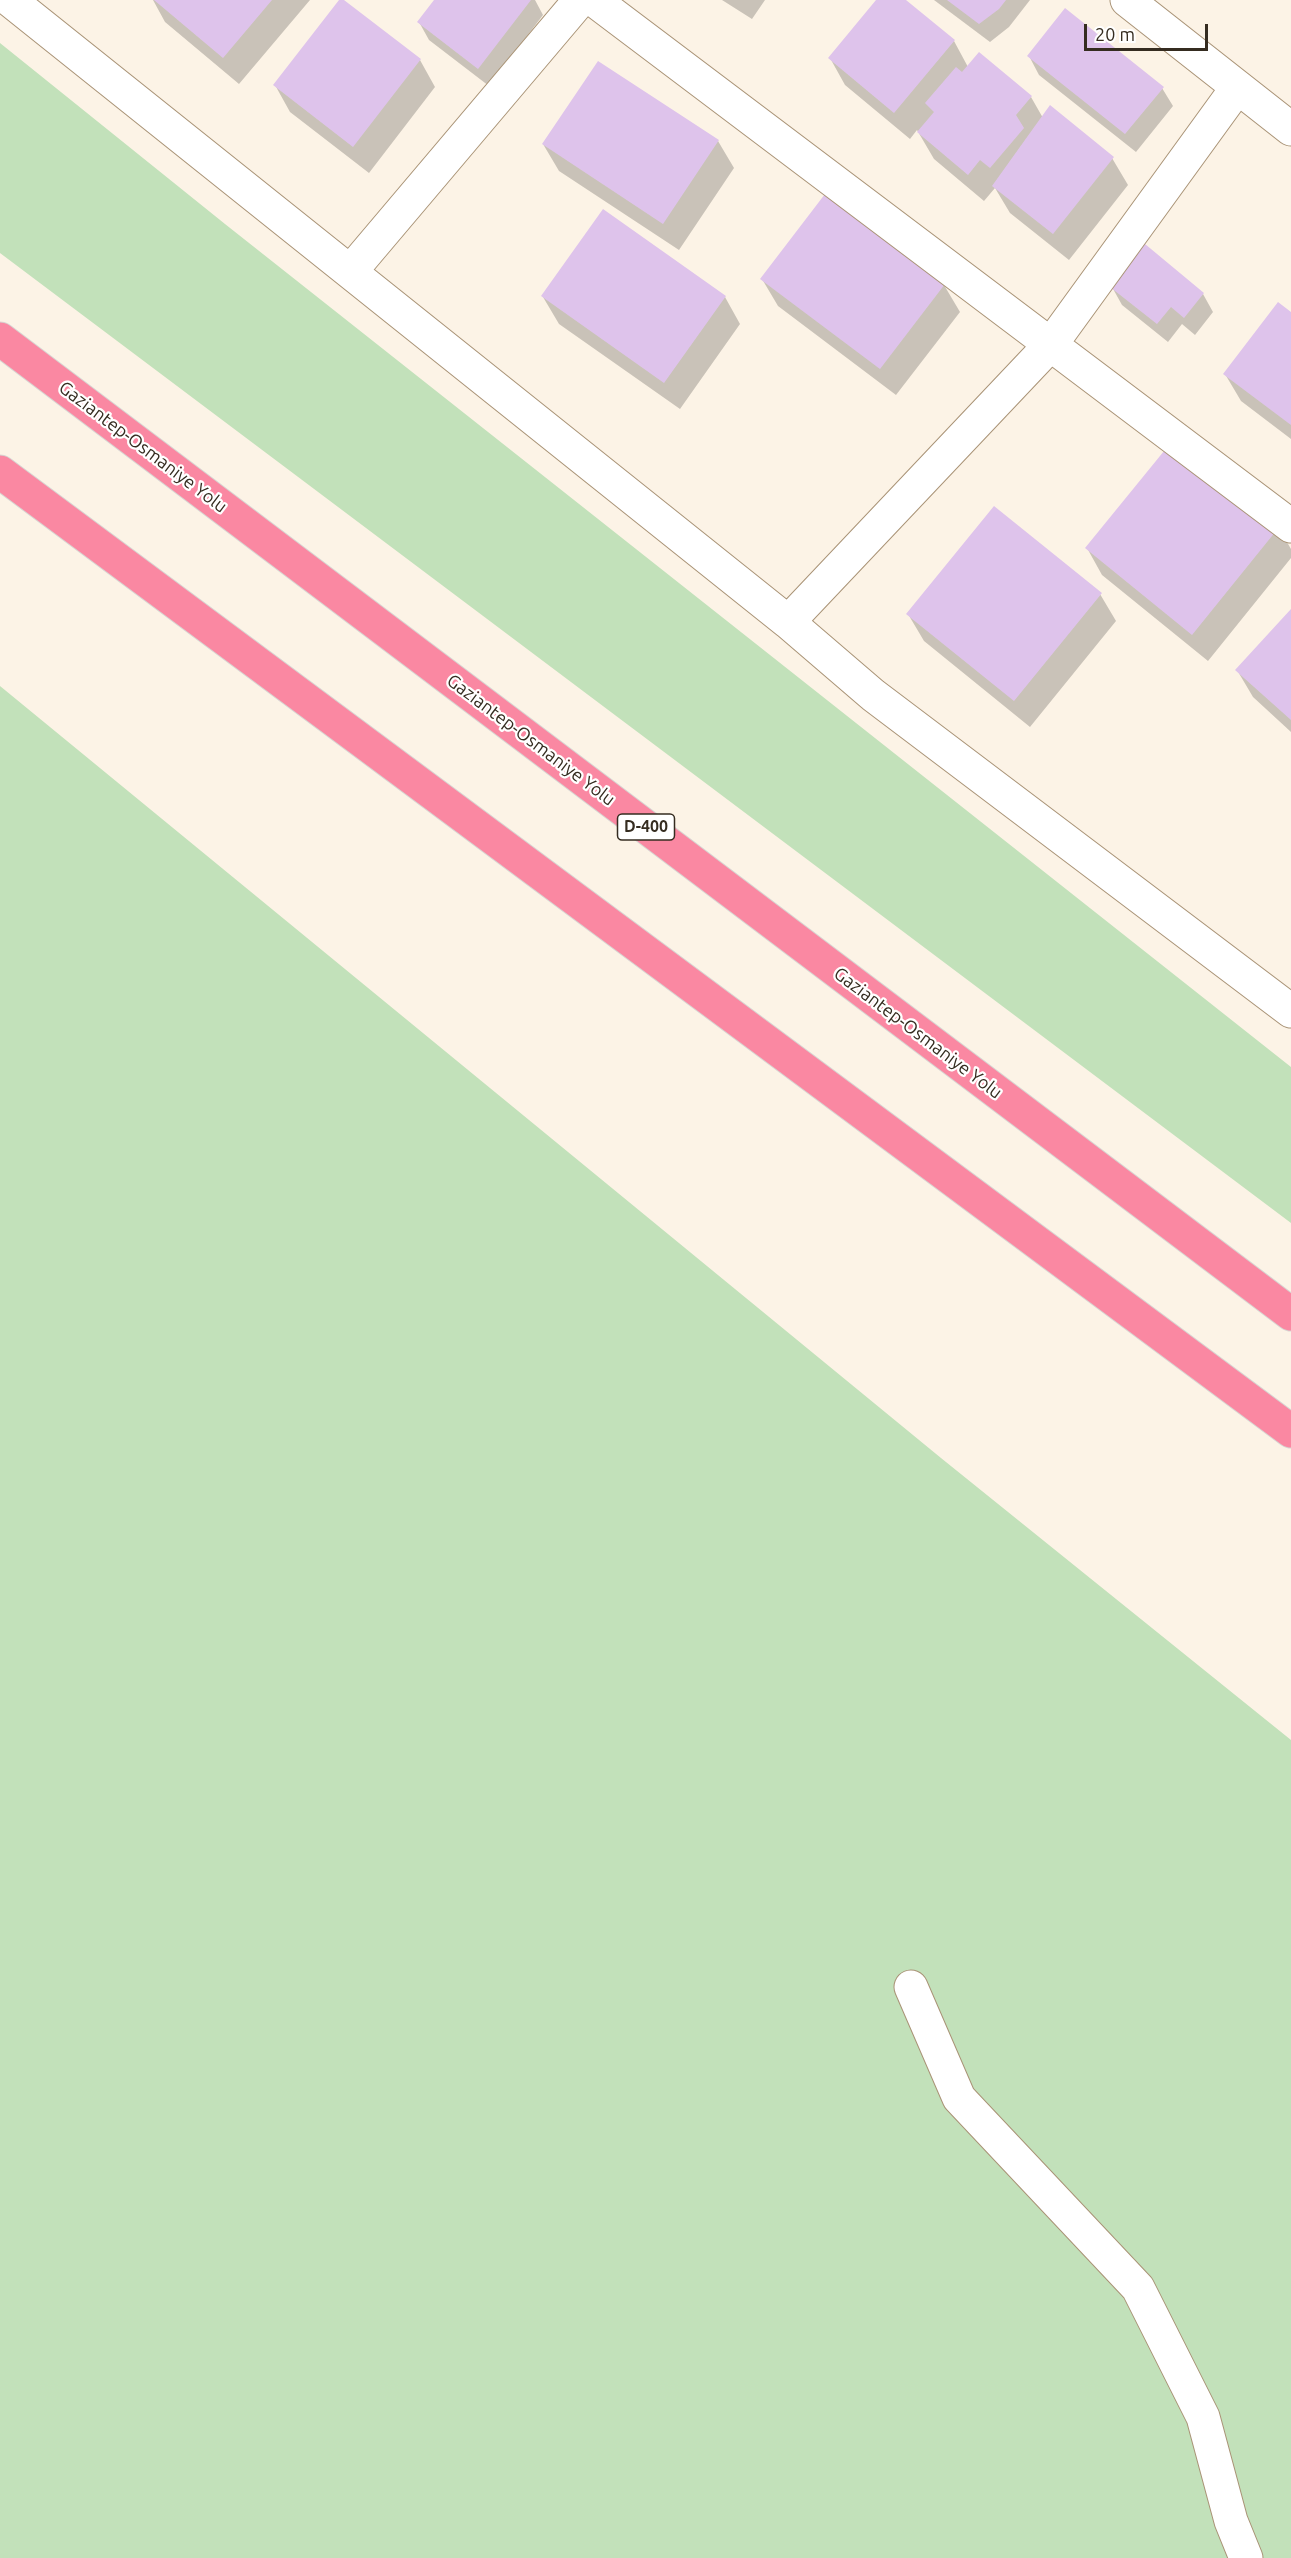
<!DOCTYPE html>
<style>
body{margin:0}
#map{position:relative;width:1291px;height:2558px;overflow:hidden;background:#fcf3e6;font-family:Ubuntu,sans-serif}
canvas{display:block}
.scale{position:absolute;left:1084px;top:24px;width:124px;height:27px;box-sizing:border-box;border:3px solid #352c20;border-top:0;padding-left:8px;font-size:18px;line-height:21px;white-space:nowrap;color:#352c20;-webkit-text-stroke:4px #fff;paint-order:stroke}
</style>
<div id="map">
<canvas width="1291" height="2558"></canvas>
<div class="scale">20 m</div>
</div>
<script>
const context = document.querySelector('canvas').getContext('2d');
context.lineJoin = 'round';
function paint(path, color) {
  context.fillStyle = color;
  context.fill(path, 'evenodd');
}
function stroke(path, color, width, dash) {
  context.strokeStyle = color;
  context.lineWidth = width;
  context.lineCap = dash ? 'butt' : 'round';
  context.setLineDash(dash || []);
  context.stroke(path);
}
function drawText(font, color, halo, rows, align = 'center') {
  context.font = font + ' Ubuntu,sans-serif';
  context.lineWidth = 4.5;
  context.setLineDash([]);
  context.textBaseline = 'middle';
  context.strokeStyle = halo;
  context.fillStyle = color;
  for (const [text, x, y, turn = 0] of rows) {
    context.save();
    context.translate(x, y);
    context.rotate((+turn || 0) * Math.PI / 180);
    context.textAlign = isNaN(turn) ? turn : align;
    if (halo) context.strokeText(text, 0, 0);
    context.fillText(text, 0, 0);
    context.restore();
  }
}
const green = new Path2D(`
 M0,43L225,224L1291,1067V1223L0,253Z
 M0,686L941,1458L1291,1740V2558H0Z`);
const shadow = new Path2D(`
 M153,0H310L239,84L165,22Z
 M341,0L420,60L435,87L369,173L290,112L275,85Z
 M436,0H535L543,15L489,86L429,40L419,22Z
 M722,0H765L752,19Z
 M878,0H904L954,41L968,67L1031,97L1043,118L1112,158L1128,185L1069,260L1010,213L995,188L984,201L934,159L917,130L910,139L845,85L830,58Z
 M934,0H1030L1009,27L990,42Z
 M1029,56L1162,88L1173,106L1136,152L1039,75Z
 M718,141L734,168L679,250L559,171L543,144Z
 M762,279L944,285L960,312L896,395L778,306Z
 M1112,287L1203,294L1213,312L1195,335L1182,324L1168,342L1122,305Z
 M543,297H725L740,324L680,409L559,324Z
 M1291,314V439L1241,401L1225,374Z
 M1278,527L1291,549V558L1208,661L1102,575L1087,548Z
 M1100,594L1116,621L1030,727L924,641L908,614Z
 M1291,611V732L1253,697L1237,670Z`);
const building = new Path2D(`
 M154,0H272L223,58Z
 M339,0H344L421,59L353,147L273,85Z
 M434,0H531L478,69L417,22Z
 M876,0H906L955,40L894,113L828,58Z
 M947,0H1006L999,9L979,24Z
 M1065,8L1164,87L1125,134L1027,56Z
 M979,52L1032,96L1016,115L1024,128L990,168L980,160L968,175L917,132L934,112L925,103L956,67L962,72Z
 M598,61L719,140L663,224L542,144Z
 M1050,105L1114,157L1053,234L992,186Z
 M825,194L945,284L880,369L760,279Z
 M603,209L726,296L664,383L541,296Z
 M1145,244L1204,293L1184,318L1171,307L1157,324L1110,287Z
 M1278,302L1291,312V425L1223,374Z
 M1173,440L1280,526L1192,635L1085,548Z
 M994,506L1102,593L1014,701L906,614Z
 M1291,609V720L1235,670Z`);
const street = new Path2D(`
 M10,0L788,622L873,695L1291,1011
 M594,0L1291,526
 M1127,0L1291,129
 M350,272L580,0
 M788,622L1052,343L1237,88
 M911,1987L959,2098L1138,2288L1203,2417L1231,2521L1246,2558`);
const highway = new Path2D(`
 M0,339L1291,1314
 M0,472L1291,1431`);
const shields = [
 [646,827,57]
];
const shieldNames = [
 ["D-400",646,827]
];
const streetNames = [
 ["Gaziantep-Osmaniye Yolu",143,447,37],
 ["Gaziantep-Osmaniye Yolu",531,740,37],
 ["Gaziantep-Osmaniye Yolu",918,1033,37]
];
paint(green, '#c2e1ba');
paint(shadow, '#0003');
paint(building, '#dec3eb');
stroke(street, '#a99376', 35);
stroke(highway, '#d7d5d2', 35);
stroke(street, '#fff', 33);
stroke(highway, '#fa88a2', 33);
for (const [x, y, w] of shields) {
  const box = new Path2D();
  box.roundRect(x - w / 2, y - 13, w, 26, 4.5);
  context.fillStyle = '#fff';
  context.fill(box);
  stroke(box, '#352c20', 1.5);
}
drawText('bold 16px', '#352c20', null, shieldNames);
drawText('18px', '#352c20', '#fff', streetNames);
</script>
